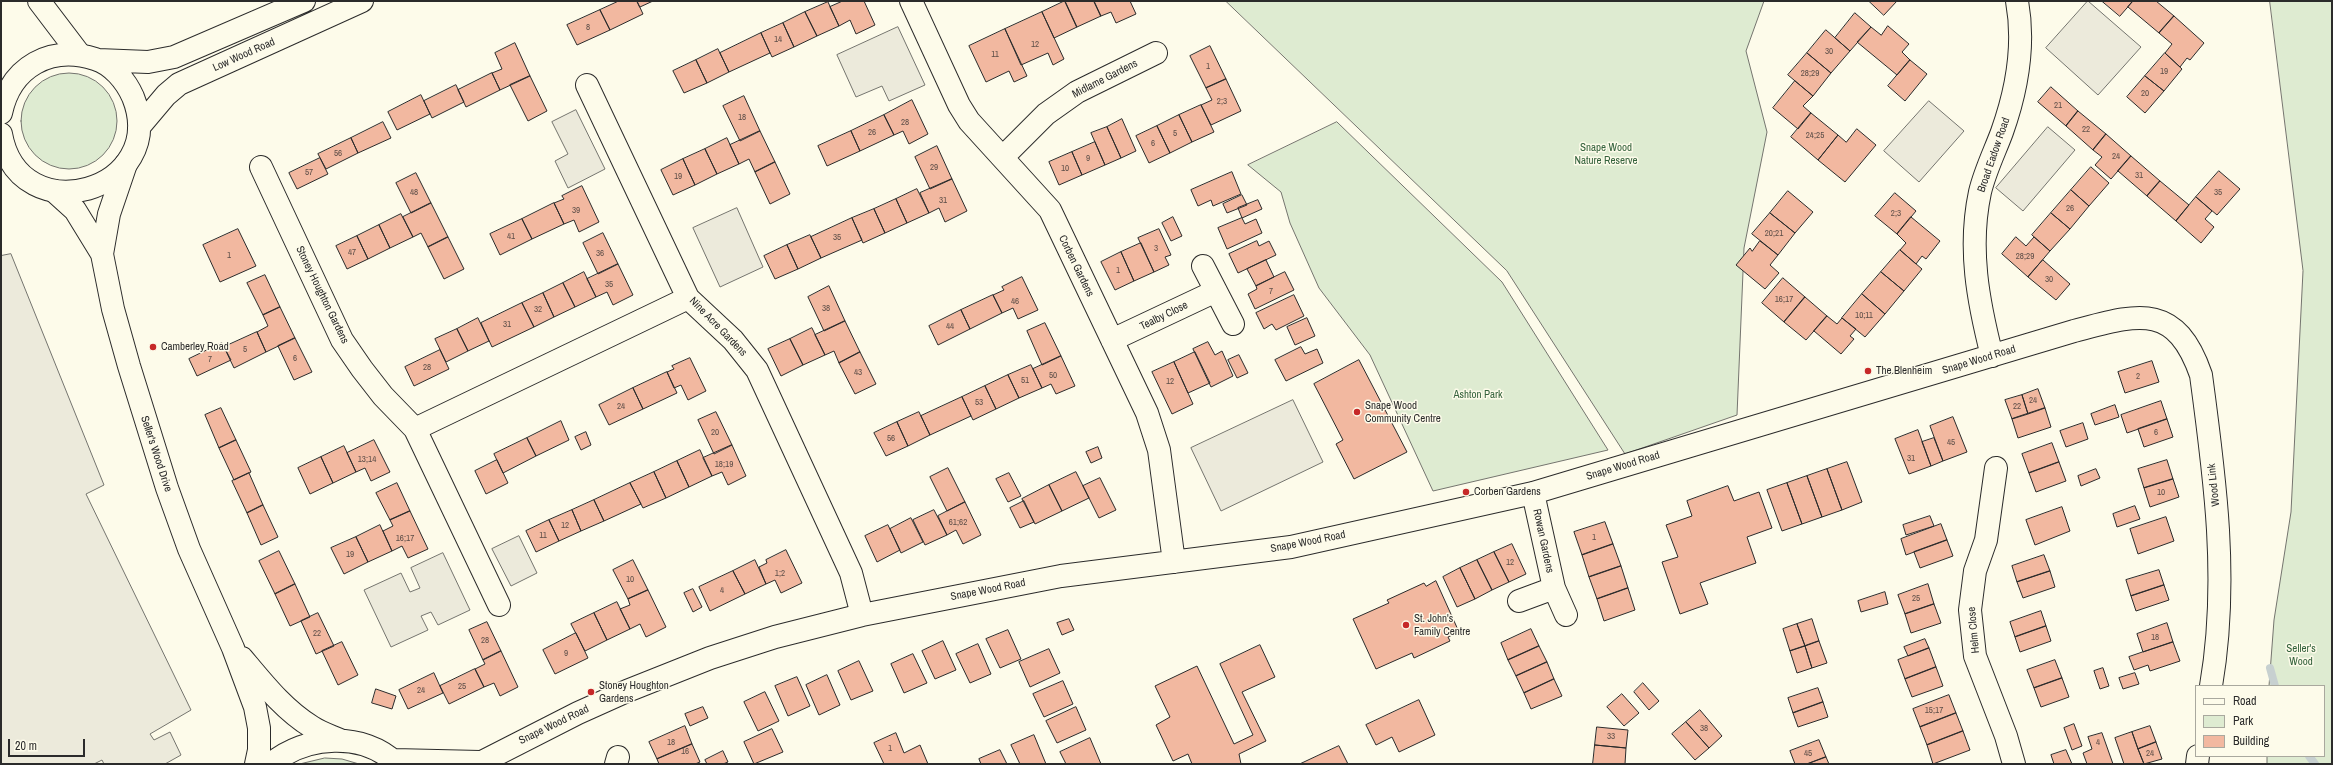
<!DOCTYPE html>
<style>
body{margin:0}
#map{position:relative;width:2333px;height:765px;overflow:hidden;background:#fdfbea;font-family:"Archivo Narrow",sans-serif}
canvas{display:block}
.frame{position:absolute;inset:0;border:2px solid #2b2b2b;pointer-events:none}
.legend{position:absolute;left:2195px;top:685px;width:130px;height:72px;box-sizing:border-box;background:#fdfbea;border:1px solid #a9a89e;margin:0;padding:5px 7px;list-style:none;font-size:12px;color:#2b2b2b}
.legend li{display:flex;align-items:center;gap:8px;height:20px}
.legend b{width:20px;border:1px solid #a9a89e}
.scale{position:absolute;left:8px;top:739px;width:77px;height:18px;box-sizing:border-box;border:2px solid #2b2b2b;border-top:0;padding-left:5px;font-size:12px;line-height:14px;white-space:nowrap;color:#2b2b2b;-webkit-text-stroke:3px #fdfbea;paint-order:stroke}
</style>
<div id="map">
<canvas width="2333" height="765"></canvas>
<div class="frame"></div>
<ul class="legend">
<li><b style="height:5px;background:#fdfbea"></b>Road</li>
<li><b style="height:11px;background:#deebd1"></b>Park</li>
<li><b style="height:11px;background:#f2b8a0"></b>Building</li>
</ul>
<div class="scale">20 m</div>
</div>
<script>
const context = document.querySelector('canvas').getContext('2d');
context.lineJoin = 'round';
function paint(path, color) {
  context.fillStyle = color;
  context.fill(path, 'evenodd');
}
function stroke(path, color, width, dash) {
  context.strokeStyle = color;
  context.lineWidth = width;
  context.lineCap = dash ? 'butt' : 'round';
  context.setLineDash(dash || []);
  context.stroke(path);
}
function drawText(font, color, halo, rows, align = 'center') {
  context.font = font + ' "Archivo Narrow",sans-serif';
  context.lineWidth = 3;
  context.setLineDash([]);
  context.textBaseline = 'middle';
  context.strokeStyle = halo;
  context.fillStyle = color;
  for (const [text, x, y, turn = 0] of rows) {
    context.save();
    context.translate(x, y);
    context.rotate((+turn || 0) * Math.PI / 180);
    context.textAlign = isNaN(turn) ? turn : align;
    if (halo) context.strokeText(text, 0, 0);
    context.fillText(text, 0, 0);
    context.restore();
  }
}
const green = new Path2D(`
 M1226,1H1764L1746,51L1767,132L1744,248L1737,415L1625,454L1507,271Z
 M2270,1H2332V764H2267V756H2324V686H2269L2274,620L2291,512L2303,271Z
 M21 121a48 48 0 1 1 96 0a48 48 0 1 1-96 0Z
 M1337,122L1502,282L1608,450L1433,491L1370,355L1319,288L1290,223L1281,192L1248,165Z
 M325,758L342,759L359,764H300Z`);
const parking = new Path2D(`
 M2088,1L2141,47L2098,95L2046,48Z
 M898,27L925,85L889,101L882,86L856,97L837,55Z
 M1929,101L1964,131L1919,182L1884,151Z
 M576,110L605,169L568,188L555,161L568,154L552,122Z
 M2048,127L2075,150L2023,211L1996,188Z
 M737,208L763,267L720,287L693,228Z
 M11,254L104,485L86,494L191,710L150,734L154,740L170,732L181,755L165,764H104L102,760L94,764H1V256Z
 M1293,400L1323,462L1221,511L1191,448Z
 M519,536L537,573L511,586L492,549Z
 M443,553L470,610L438,625L431,612L421,616L428,630L391,647L364,590L401,573L410,592L420,588L411,568Z`);
const stream = new Path2D(`
 M2270,668L2275,686
 M2309,756L2315,764`);
const building = new Path2D(`
 M619,1H637L643,14L610,30L600,10Z
 M637,1H653L640,7Z
 M843,1H864L875,25L856,34L850,20L839,26L830,7Z
 M1065,1L1077,27L1054,38L1042,12Z
 M1065,1H1094L1101,16L1077,27Z
 M1094,1H1130L1136,14L1116,23L1111,12L1101,16Z
 M1869,1H1897L1884,15Z
 M2102,1H2133L2120,16Z
 M2133,1H2156L2174,16L2159,33L2128,7Z
 M828,2L839,26L817,36L805,12Z
 M600,10L610,30L577,45L567,25Z
 M805,12L817,36L794,47L783,23Z
 M1042,12L1064,59L1053,65L1048,53L1021,65L1005,29Z
 M1855,13L1871,27L1850,51L1835,38Z
 M2174,16L2204,43L2190,60L2187,58L2180,67L2165,53L2172,44L2159,33Z
 M783,23L794,47L772,57L761,33Z
 M1888,26L1909,44L1902,52L1910,60L1897,75L1857,42L1871,27L1881,35Z
 M1005,29L1027,76L1014,82L1009,71L986,82L969,46Z
 M1826,30L1850,51L1831,73L1807,53Z
 M761,33L770,53L729,72L720,53Z
 M515,43L530,76L500,90L492,73L502,69L495,53Z
 M1210,46L1226,79L1206,88L1190,56Z
 M718,49L729,72L707,83L696,60Z
 M1807,53L1831,73L1813,96L1788,75Z
 M2165,53L2182,69L2164,91L2145,76Z
 M696,60L707,83L684,93L673,71Z
 M1910,60L1927,74L1905,101L1888,86Z
 M492,73L500,90L466,107L458,90Z
 M530,76L547,111L528,121L510,85Z
 M2145,76L2164,91L2145,113L2127,97Z
 M1226,79L1241,111L1211,125L1201,105L1212,100L1206,88Z
 M1795,81L1813,96L1803,106L1811,113L1798,129L1773,108Z
 M456,85L464,102L432,118L424,101Z
 M2051,87L2078,111L2066,126L2038,102Z
 M421,95L430,114L397,130L388,112Z
 M744,96L760,131L740,141L723,106Z
 M912,100L928,134L909,144L903,131L894,135L884,115Z
 M1201,105L1214,132L1192,142L1179,115Z
 M2078,111L2106,134L2093,150L2066,126Z
 M1811,113L1838,135L1818,160L1791,137Z
 M884,115L894,135L860,151L851,131Z
 M1179,115L1192,142L1170,153L1157,126Z
 M1122,119L1136,151L1121,158L1107,127Z
 M383,122L391,138L358,153L351,138Z
 M1157,126L1170,153L1149,163L1136,136Z
 M1107,127L1121,158L1105,165L1091,133Z
 M1857,129L1876,145L1845,182L1818,160L1838,135L1846,142Z
 M760,131L775,162L755,172L749,159L739,164L730,145Z
 M851,131L860,151L827,166L818,146Z
 M2106,134L2131,156L2111,179L2095,165L2102,157L2093,150Z
 M351,138L358,153L326,169L318,154Z
 M727,138L739,164L717,174L705,149Z
 M1095,142L1105,165L1082,175L1072,152Z
 M937,146L952,179L930,189L915,157Z
 M705,149L717,174L695,185L683,159Z
 M1072,152L1082,175L1059,185L1049,162Z
 M2131,156L2160,181L2147,196L2118,171Z
 M320,158L328,174L297,189L289,173Z
 M683,159L695,185L673,195L661,170Z
 M775,162L790,194L770,204L755,172Z
 M2091,167L2109,183L2089,206L2071,190Z
 M2219,171L2240,189L2217,215L2196,197Z
 M1232,172L1241,194L1213,206L1211,200L1198,206L1191,190Z
 M416,173L431,203L411,213L396,183Z
 M952,179L967,211L945,222L939,208L929,213L920,193Z
 M2160,181L2189,205L2176,221L2147,196Z
 M582,186L599,222L579,232L574,220L564,224L554,203L564,199L562,196Z
 M917,189L929,213L907,223L896,199Z
 M2071,190L2089,206L2070,229L2051,213Z
 M1788,191L1813,212L1795,233L1770,213Z
 M1895,193L1916,211L1897,234L1875,216Z
 M1242,195L1247,205L1227,213L1223,204Z
 M2196,197L2212,211L2205,219L2214,227L2201,243L2176,221Z
 M896,199L907,223L885,233L874,209Z
 M1258,200L1262,209L1242,218L1238,208Z
 M431,203L448,237L428,247L421,233L413,237L403,217Z
 M554,203L564,224L532,239L522,219Z
 M874,209L885,233L863,243L852,218Z
 M1770,213L1795,233L1778,255L1752,234Z
 M2051,213L2070,229L2050,251L2032,235Z
 M401,214L413,237L390,248L379,225Z
 M1173,217L1182,236L1171,241L1162,223Z
 M1911,217L1940,241L1926,259L1922,256L1916,264L1900,250L1906,243L1897,234Z
 M852,218L862,240L821,258L811,237Z
 M1242,218L1245,224L1256,219L1262,233L1227,249L1218,228Z
 M522,219L532,239L500,255L490,234Z
 M379,225L390,248L368,259L357,236Z
 M238,229L256,266L220,282L203,245Z
 M1159,229L1171,255L1165,257L1169,265L1154,272L1138,238Z
 M603,233L618,264L598,274L583,243Z
 M810,235L821,258L798,269L787,245Z
 M357,236L368,259L347,269L336,246Z
 M448,237L464,269L444,279L428,247Z
 M2016,237L2026,246L2034,237L2050,251L2028,277L2002,254Z
 M1257,241L1259,246L1269,241L1276,255L1238,273L1229,254Z
 M1760,241L1778,255L1770,265L1779,273L1765,289L1736,265L1750,248L1752,251Z
 M1141,243L1154,272L1134,281L1121,252Z
 M787,245L798,269L775,279L764,256Z
 M1900,250L1922,269L1904,291L1881,272Z
 M1121,252L1134,281L1115,290L1101,262Z
 M1266,260L1274,277L1256,286L1247,269Z
 M2043,260L2070,284L2056,300L2028,277Z
 M618,264L633,295L613,305L607,292L596,297L587,279Z
 M584,272L596,297L575,307L563,283Z
 M1285,272L1294,290L1255,309L1248,294L1257,289L1256,286Z
 M1881,272L1904,291L1885,314L1862,294Z
 M265,275L280,307L263,315L247,283Z
 M1022,277L1038,310L1018,319L1013,308L1002,313L993,295L1004,290L1002,287Z
 M1783,278L1805,297L1784,322L1762,303Z
 M563,283L575,307L554,317L543,293Z
 M829,286L845,321L824,331L808,297Z
 M543,293L554,317L534,327L522,303Z
 M1862,294L1885,314L1865,337L1842,318Z
 M993,295L1002,313L970,329L961,310Z
 M1294,295L1304,316L1276,330L1272,324L1264,329L1256,313Z
 M1805,297L1827,316L1806,340L1784,322Z
 M522,303L534,327L492,347L481,323Z
 M280,307L295,338L266,352L257,332L268,326L263,315Z
 M961,310L970,329L938,345L929,326Z
 M1827,316L1837,324L1842,318L1856,329L1850,336L1854,339L1841,354L1814,331Z
 M478,318L489,341L468,351L457,329Z
 M1307,318L1315,336L1295,345L1287,327Z
 M845,321L860,352L839,363L834,351L825,355L815,335Z
 M1045,323L1061,356L1042,365L1027,331Z
 M812,328L825,355L803,365L790,339Z
 M457,329L468,351L446,362L435,339Z
 M257,332L266,352L234,368L224,347Z
 M295,338L312,372L294,380L278,346Z
 M790,339L803,365L781,376L768,349Z
 M1208,342L1215,355L1222,351L1233,376L1211,387L1193,349Z
 M222,343L231,360L197,376L189,359Z
 M1301,347L1305,354L1317,349L1323,363L1286,381L1275,360Z
 M440,350L449,369L414,386L405,367Z
 M860,352L876,384L855,394L839,363Z
 M1195,352L1210,383L1188,393L1174,362Z
 M1239,355L1248,373L1237,378L1228,360Z
 M1061,356L1075,386L1056,394L1051,384L1042,388L1033,369Z
 M690,358L706,391L688,400L681,385L674,388L667,372L674,369L672,366Z
 M1359,360L1407,452L1354,479L1336,444L1343,440L1314,384Z
 M2152,361L2159,382L2125,393L2118,372Z
 M1174,362L1193,404L1172,414L1152,372Z
 M1031,365L1042,388L1019,398L1008,375Z
 M667,372L677,393L643,409L633,388Z
 M1008,375L1019,398L996,409L985,386Z
 M985,386L996,409L973,420L962,397Z
 M633,388L643,409L609,425L599,405Z
 M2038,389L2045,408L2028,414L2022,395Z
 M2022,395L2028,414L2012,419L2005,400Z
 M962,397L971,416L930,435L921,416Z
 M2161,401L2167,419L2127,433L2121,415Z
 M2115,405L2119,417L2095,425L2091,414Z
 M221,408L236,440L219,448L205,415Z
 M2045,408L2051,427L2018,438L2012,419Z
 M716,412L732,445L714,454L698,420Z
 M919,412L930,435L908,446L897,422Z
 M1953,417L1967,452L1943,461L1930,426Z
 M2167,419L2173,437L2144,447L2138,429Z
 M561,421L569,440L536,456L527,438Z
 M897,422L908,446L886,456L874,433Z
 M2083,423L2088,439L2066,447L2060,431Z
 M1918,430L1931,466L1909,474L1895,439Z
 M586,432L591,445L581,450L575,437Z
 M527,438L536,456L503,473L494,454Z
 M1934,438L1943,461L1931,466L1922,442Z
 M236,440L251,472L234,480L219,448Z
 M374,440L390,472L371,481L365,468L356,472L347,453Z
 M2052,443L2059,462L2029,473L2022,454Z
 M732,445L746,476L728,485L722,472L712,476L703,458Z
 M344,446L356,472L333,483L321,457Z
 M1098,447L1102,458L1091,463L1086,452Z
 M700,450L712,476L689,487L677,461Z
 M321,457L333,483L310,494L298,468Z
 M497,460L508,483L486,494L475,471Z
 M2167,460L2173,479L2144,488L2138,469Z
 M677,461L689,487L666,498L654,472Z
 M1847,462L1862,502L1842,510L1827,469Z
 M2059,462L2066,481L2036,492L2029,473Z
 M948,468L965,502L947,511L930,477Z
 M1827,469L1842,510L1822,517L1807,476Z
 M2096,469L2100,478L2081,486L2078,476Z
 M654,472L666,498L643,508L630,483Z
 M1076,472L1089,498L1062,511L1049,485Z
 M249,473L263,505L247,513L232,481Z
 M1009,473L1021,496L1008,502L996,479Z
 M1807,476L1822,517L1802,524L1787,483Z
 M1100,478L1116,510L1099,518L1083,486Z
 M2173,479L2179,497L2150,507L2144,488Z
 M397,483L410,511L390,520L376,493Z
 M630,483L641,504L604,521L594,500Z
 M1787,483L1802,524L1782,531L1767,490Z
 M1049,485L1062,511L1035,524L1022,499Z
 M1728,486L1734,501L1759,492L1772,528L1747,537L1756,563L1700,583L1708,604L1680,614L1662,562L1678,557L1666,525L1692,516L1687,501Z
 M594,500L604,521L581,531L572,510Z
 M1024,501L1034,522L1020,528L1010,508Z
 M965,502L981,535L963,544L956,530L947,535L938,516Z
 M263,505L278,537L261,545L247,513Z
 M2135,506L2140,519L2117,527L2113,514Z
 M2062,507L2070,531L2035,545L2026,520Z
 M572,510L581,531L559,541L549,520Z
 M934,510L947,535L925,545L913,520Z
 M410,511L428,549L408,558L402,546L392,551L383,531L393,526L390,520Z
 M1930,516L1934,526L1906,535L1903,525Z
 M2166,517L2174,541L2138,554L2130,529Z
 M911,518L923,542L901,553L890,529Z
 M549,520L559,541L536,552L526,531Z
 M1605,522L1613,544L1582,555L1574,532Z
 M1941,524L1947,540L1906,555L1901,539Z
 M380,525L392,551L368,562L356,537Z
 M888,525L900,550L877,562L865,536Z
 M356,537L368,562L344,574L331,548Z
 M1947,540L1953,556L1920,568L1914,552Z
 M1512,544L1526,574L1509,582L1494,552Z
 M1613,544L1621,566L1589,577L1582,555Z
 M786,550L802,583L781,593L775,580L766,584L759,567L767,563L766,560Z
 M279,551L295,584L275,594L259,561Z
 M1494,552L1509,582L1492,590L1477,560Z
 M2044,555L2050,571L2017,582L2012,566Z
 M633,560L648,590L628,599L613,570Z
 M755,560L766,584L745,594L733,571Z
 M1477,560L1492,590L1475,599L1460,568Z
 M1621,566L1628,588L1597,599L1589,577Z
 M1460,568L1475,599L1457,607L1443,577Z
 M2159,570L2164,585L2131,596L2126,580Z
 M733,571L745,594L710,611L699,587Z
 M2050,571L2055,587L2023,598L2017,582Z
 M1436,581L1459,632L1448,637L1450,641L1414,658L1412,653L1376,669L1353,619L1389,603L1387,600L1424,583L1426,586Z
 M295,584L310,617L290,626L275,594Z
 M1928,584L1934,604L1905,614L1898,595Z
 M2164,585L2169,600L2136,611L2131,596Z
 M1628,588L1635,610L1604,621L1597,599Z
 M693,589L702,607L693,612L684,593Z
 M648,590L666,627L646,637L640,624L630,629L620,609L630,605L628,599Z
 M1885,592L1888,604L1861,612L1858,601Z
 M617,602L630,629L607,640L594,613Z
 M1934,604L1941,623L1911,633L1905,614Z
 M2041,611L2046,626L2015,637L2010,622Z
 M318,613L334,646L316,654L301,621Z
 M594,613L607,640L585,651L571,624Z
 M1069,619L1074,630L1062,635L1057,623Z
 M1812,619L1819,641L1805,646L1797,624Z
 M487,622L501,651L483,660L469,630Z
 M2167,623L2173,642L2143,652L2137,634Z
 M1797,624L1805,646L1790,651L1783,629Z
 M2046,626L2051,641L2020,652L2015,637Z
 M1531,629L1539,646L1508,660L1501,643Z
 M1008,630L1021,659L1000,668L986,639Z
 M576,633L588,658L555,674L543,650Z
 M1925,639L1929,648L1908,656L1904,647Z
 M943,641L956,670L935,679L922,651Z
 M1819,641L1827,663L1812,668L1805,646Z
 M342,642L358,675L338,685L322,651Z
 M2173,642L2180,661L2150,671L2148,665L2134,670L2129,657Z
 M978,644L991,674L970,683L956,654Z
 M1260,645L1275,677L1242,692L1266,741L1239,754L1241,764H1192L1188,754L1173,761L1156,725L1170,717L1155,686L1197,666L1234,744L1253,735L1220,664Z
 M1539,646L1547,662L1516,676L1508,660Z
 M1805,646L1812,668L1797,673L1790,651Z
 M1929,648L1936,667L1905,679L1898,660Z
 M1049,649L1060,673L1030,687L1019,662Z
 M501,651L518,687L500,696L494,683L484,687L475,669L485,664L483,660Z
 M913,654L927,683L904,693L891,664Z
 M2055,660L2062,678L2034,688L2027,670Z
 M859,661L873,691L851,700L838,671Z
 M1547,662L1554,679L1524,693L1516,676Z
 M1936,667L1943,686L1912,697L1905,679Z
 M2103,668L2109,686L2100,689L2094,671Z
 M475,669L484,687L449,704L440,686Z
 M434,673L443,693L408,709L399,690Z
 M2135,673L2139,684L2123,689L2119,678Z
 M827,675L840,705L819,715L806,685Z
 M797,677L810,706L788,716L775,686Z
 M2062,678L2069,697L2041,707L2034,688Z
 M1554,679L1562,696L1531,709L1524,693Z
 M1063,681L1073,704L1044,717L1033,694Z
 M1643,683L1659,701L1649,710L1634,692Z
 M1818,688L1823,702L1793,713L1788,698Z
 M376,689L396,696L392,709L372,703Z
 M765,692L779,721L758,731L744,702Z
 M1622,694L1639,713L1624,726L1607,707Z
 M1949,695L1956,713L1920,727L1913,709Z
 M1419,700L1435,735L1399,752L1392,737L1376,745L1366,725Z
 M1823,702L1828,717L1798,727L1793,713Z
 M703,707L708,718L690,726L685,714Z
 M1076,707L1086,730L1057,743L1046,721Z
 M1700,710L1722,736L1709,748L1686,722Z
 M1956,713L1963,731L1927,745L1920,727Z
 M1686,722L1709,748L1695,760L1672,734Z
 M2074,724L2082,746L2072,750L2064,728Z
 M685,726L692,744L657,759L649,742Z
 M2150,726L2156,742L2138,749L2132,732Z
 M1597,727L1628,730L1626,748L1595,745Z
 M772,729L783,752L754,764L744,742Z
 M1963,731L1970,750L1933,764L1927,745Z
 M2132,732L2138,749L2144,764H2124L2115,738Z
 M896,733L904,753L920,745L928,764H884L874,743Z
 M2102,733L2113,764H2087L2083,753L2092,749L2088,737Z
 M1034,735L1046,764H1020L1011,745Z
 M1090,738L1101,764H1066L1060,752Z
 M1819,740L1826,757L1807,764H1795L1790,751Z
 M2156,742L2162,759L2144,764L2138,749Z
 M692,744L700,762L695,764H659L657,759Z
 M1595,745L1626,748L1625,764H1593Z
 M1339,746L1348,764H1300Z
 M1000,750L1007,764H981L979,759Z
 M2066,750L2072,764H2054L2051,755Z
 M723,751L728,762L723,764H707L705,760Z
 M1826,757L1829,764H1807Z`);
const minor = new Path2D(`
 M39,1L80,55
 M911,1L959,105L969,121L1050,210L1147,413L1159,450L1174,562
 M587,85L688,298L733,340L757,370L851,573L862,615
 M1003,157L1046,114L1077,92L1156,53
 M261,167L342,340L362,369L383,396L415,429L499,605
 M54,191L75,210L102,254L113,309L129,366L167,488L189,549L233,648L255,707L259,728V750L256,764
 M102,254L109,214L126,164
 M1203,266L1233,324
 M1112,340L1216,291
 M1992,356C1978,301 1968,248 1980,192C1985,171 1995,151 2002,132C2017,90 2025,45 2017,1
 M415,429L688,298
 M1996,468L1986,540L1975,571L1970,610L1975,656L2006,736L2014,764
 M1533,493L1554,588L1566,615
 M1519,601L1554,588
 M242,658C263,683 284,710 312,727C321,733 331,736 340,740
 M394,760L480,762
 M271,764C306,735 363,731 397,764
 M478,764L578,713L627,691L710,658L775,637L862,615L1061,576L1291,547L1533,493L2074,331C2136,315 2175,300 2201,375C2215,478 2229,582 2211,686
 M616,764L618,757
 M2197,764L2198,756`);
const major = new Path2D(`
 M98,60L148,62L174,57L304,1
 M1,113C11,66 51,45 95,59C112,64 126,81 133,97C171,191 19,235 1,134
 M139,127L166,95L179,84L362,1`);
const markers = [
 [153,347,4,"#c62828"],
 [1868,371,4,"#c62828"],
 [1357,412,4,"#c62828"],
 [1466,492,4,"#c62828"],
 [1406,625,4,"#c62828"],
 [591,692,4,"#c62828"]
];
const numberNames = [
 ["8",588,28],
 ["14",778,40],
 ["12",1035,45],
 ["30",1829,52],
 ["11",995,55],
 ["1",1208,67],
 ["19",2164,72],
 ["28;29",1810,74],
 ["20",2145,94],
 ["2;3",1222,102],
 ["21",2058,106],
 ["18",742,118],
 ["28",905,123],
 ["22",2086,130],
 ["26",872,133],
 ["5",1175,134],
 ["24;25",1815,136],
 ["6",1153,144],
 ["56",338,154],
 ["24",2116,157],
 ["9",1088,159],
 ["29",934,168],
 ["10",1065,169],
 ["57",309,173],
 ["31",2139,176],
 ["19",678,177],
 ["48",414,193],
 ["35",2218,193],
 ["31",943,201],
 ["26",2070,209],
 ["39",576,211],
 ["2;3",1896,214],
 ["20;21",1774,234],
 ["41",511,237],
 ["35",837,238],
 ["3",1156,249],
 ["47",352,253],
 ["36",600,254],
 ["1",229,256],
 ["28;29",2025,257],
 ["1",1118,271],
 ["30",2049,280],
 ["35",609,285],
 ["7",1271,292],
 ["16;17",1784,300],
 ["46",1015,302],
 ["38",826,309],
 ["32",538,310],
 ["10;11",1864,316],
 ["31",507,325],
 ["44",950,327],
 ["5",245,350],
 ["6",295,359],
 ["7",210,360],
 ["28",427,368],
 ["43",858,373],
 ["50",1053,376],
 ["2",2138,377],
 ["51",1025,381],
 ["12",1170,382],
 ["24",2033,401],
 ["53",979,403],
 ["24",621,407],
 ["22",2017,407],
 ["20",715,433],
 ["6",2156,433],
 ["56",891,439],
 ["45",1951,443],
 ["31",1911,459],
 ["13;14",367,460],
 ["18;19",724,465],
 ["10",2161,493],
 ["61;62",958,523],
 ["12",565,526],
 ["11",543,536],
 ["1",1594,538],
 ["16;17",405,539],
 ["19",350,555],
 ["12",1510,563],
 ["1;2",780,574],
 ["10",630,580],
 ["4",722,591],
 ["25",1916,599],
 ["22",317,634],
 ["18",2155,638],
 ["28",485,641],
 ["9",566,654],
 ["25",462,687],
 ["24",421,691],
 ["15;17",1934,711],
 ["38",1704,729],
 ["33",1611,737],
 ["18",671,743],
 ["4",2098,743],
 ["1",890,749],
 ["16",685,752],
 ["45",1808,754],
 ["24",2150,754]
];
const streetNames = [
 ["Low Wood Road",244,55,-24],
 ["Midlame Gardens",1105,79,-27],
 ["Broad Eadow Road",1994,155,-71],
 ["Corben Gardens",1076,266,64],
 ["Stoney Houghton Gardens",322,295,64],
 ["Tealby Close",1164,316,-26],
 ["Nine Acre Gardens",718,327,46],
 ["Snape Wood Road",1979,360,-17],
 ["Seller's Wood Drive",156,454,72],
 ["Snape Wood Road",1623,466,-17],
 ["Wood Link",2214,485,-96],
 ["Rowan Gardens",1543,541,78],
 ["Snape Wood Road",1308,542,-11],
 ["Snape Wood Road",988,590,-11],
 ["Helm Close",1974,630,-95],
 ["Snape Wood Road",554,725,-26]
];
const parkNames = [
 ["Snape Wood",1606,148],
 ["Nature Reserve",1606,161],
 ["Ashton Park",1478,395],
 ["Seller's",2301,649],
 ["Wood",2301,662]
];
const poiNames = [
 ["Camberley Road",161,347],
 ["The Blenheim",1876,371],
 ["Snape Wood",1365,406],
 ["Community Centre",1365,419],
 ["Corben Gardens",1474,492],
 ["St. John's",1414,619],
 ["Family Centre",1414,632],
 ["Stoney Houghton",599,686],
 ["Gardens",599,699]
];
paint(green, '#deebd1');
stroke(green, '#74746e', 1);
paint(parking, '#eceadb');
stroke(parking, '#74746e', 1);
stroke(stream, '#c7d0d0', 8);
paint(building, '#f2b8a0');
stroke(building, '#2b2b2b', 1);
stroke(minor, '#2b2b2b', 24);
stroke(major, '#2b2b2b', 24);
stroke(minor, '#fdfbea', 22);
stroke(major, '#fdfbea', 22);
for (const [x, y, r, color] of markers) {
  const dot = new Path2D();
  dot.arc(x, y, r, 0, 2 * Math.PI);
  context.fillStyle = color;
  context.fill(dot);
  stroke(dot, '#fdfbea', 1.5);
}
drawText('9px', '#5d4e48', null, numberNames);
drawText('11px', '#2b2b2b', '#fdfbea', streetNames);
drawText('11px', '#34623c', '#fdfbea', parkNames);
drawText('11px', '#2b2b2b', '#fdfbea', poiNames, 'left');
</script>
